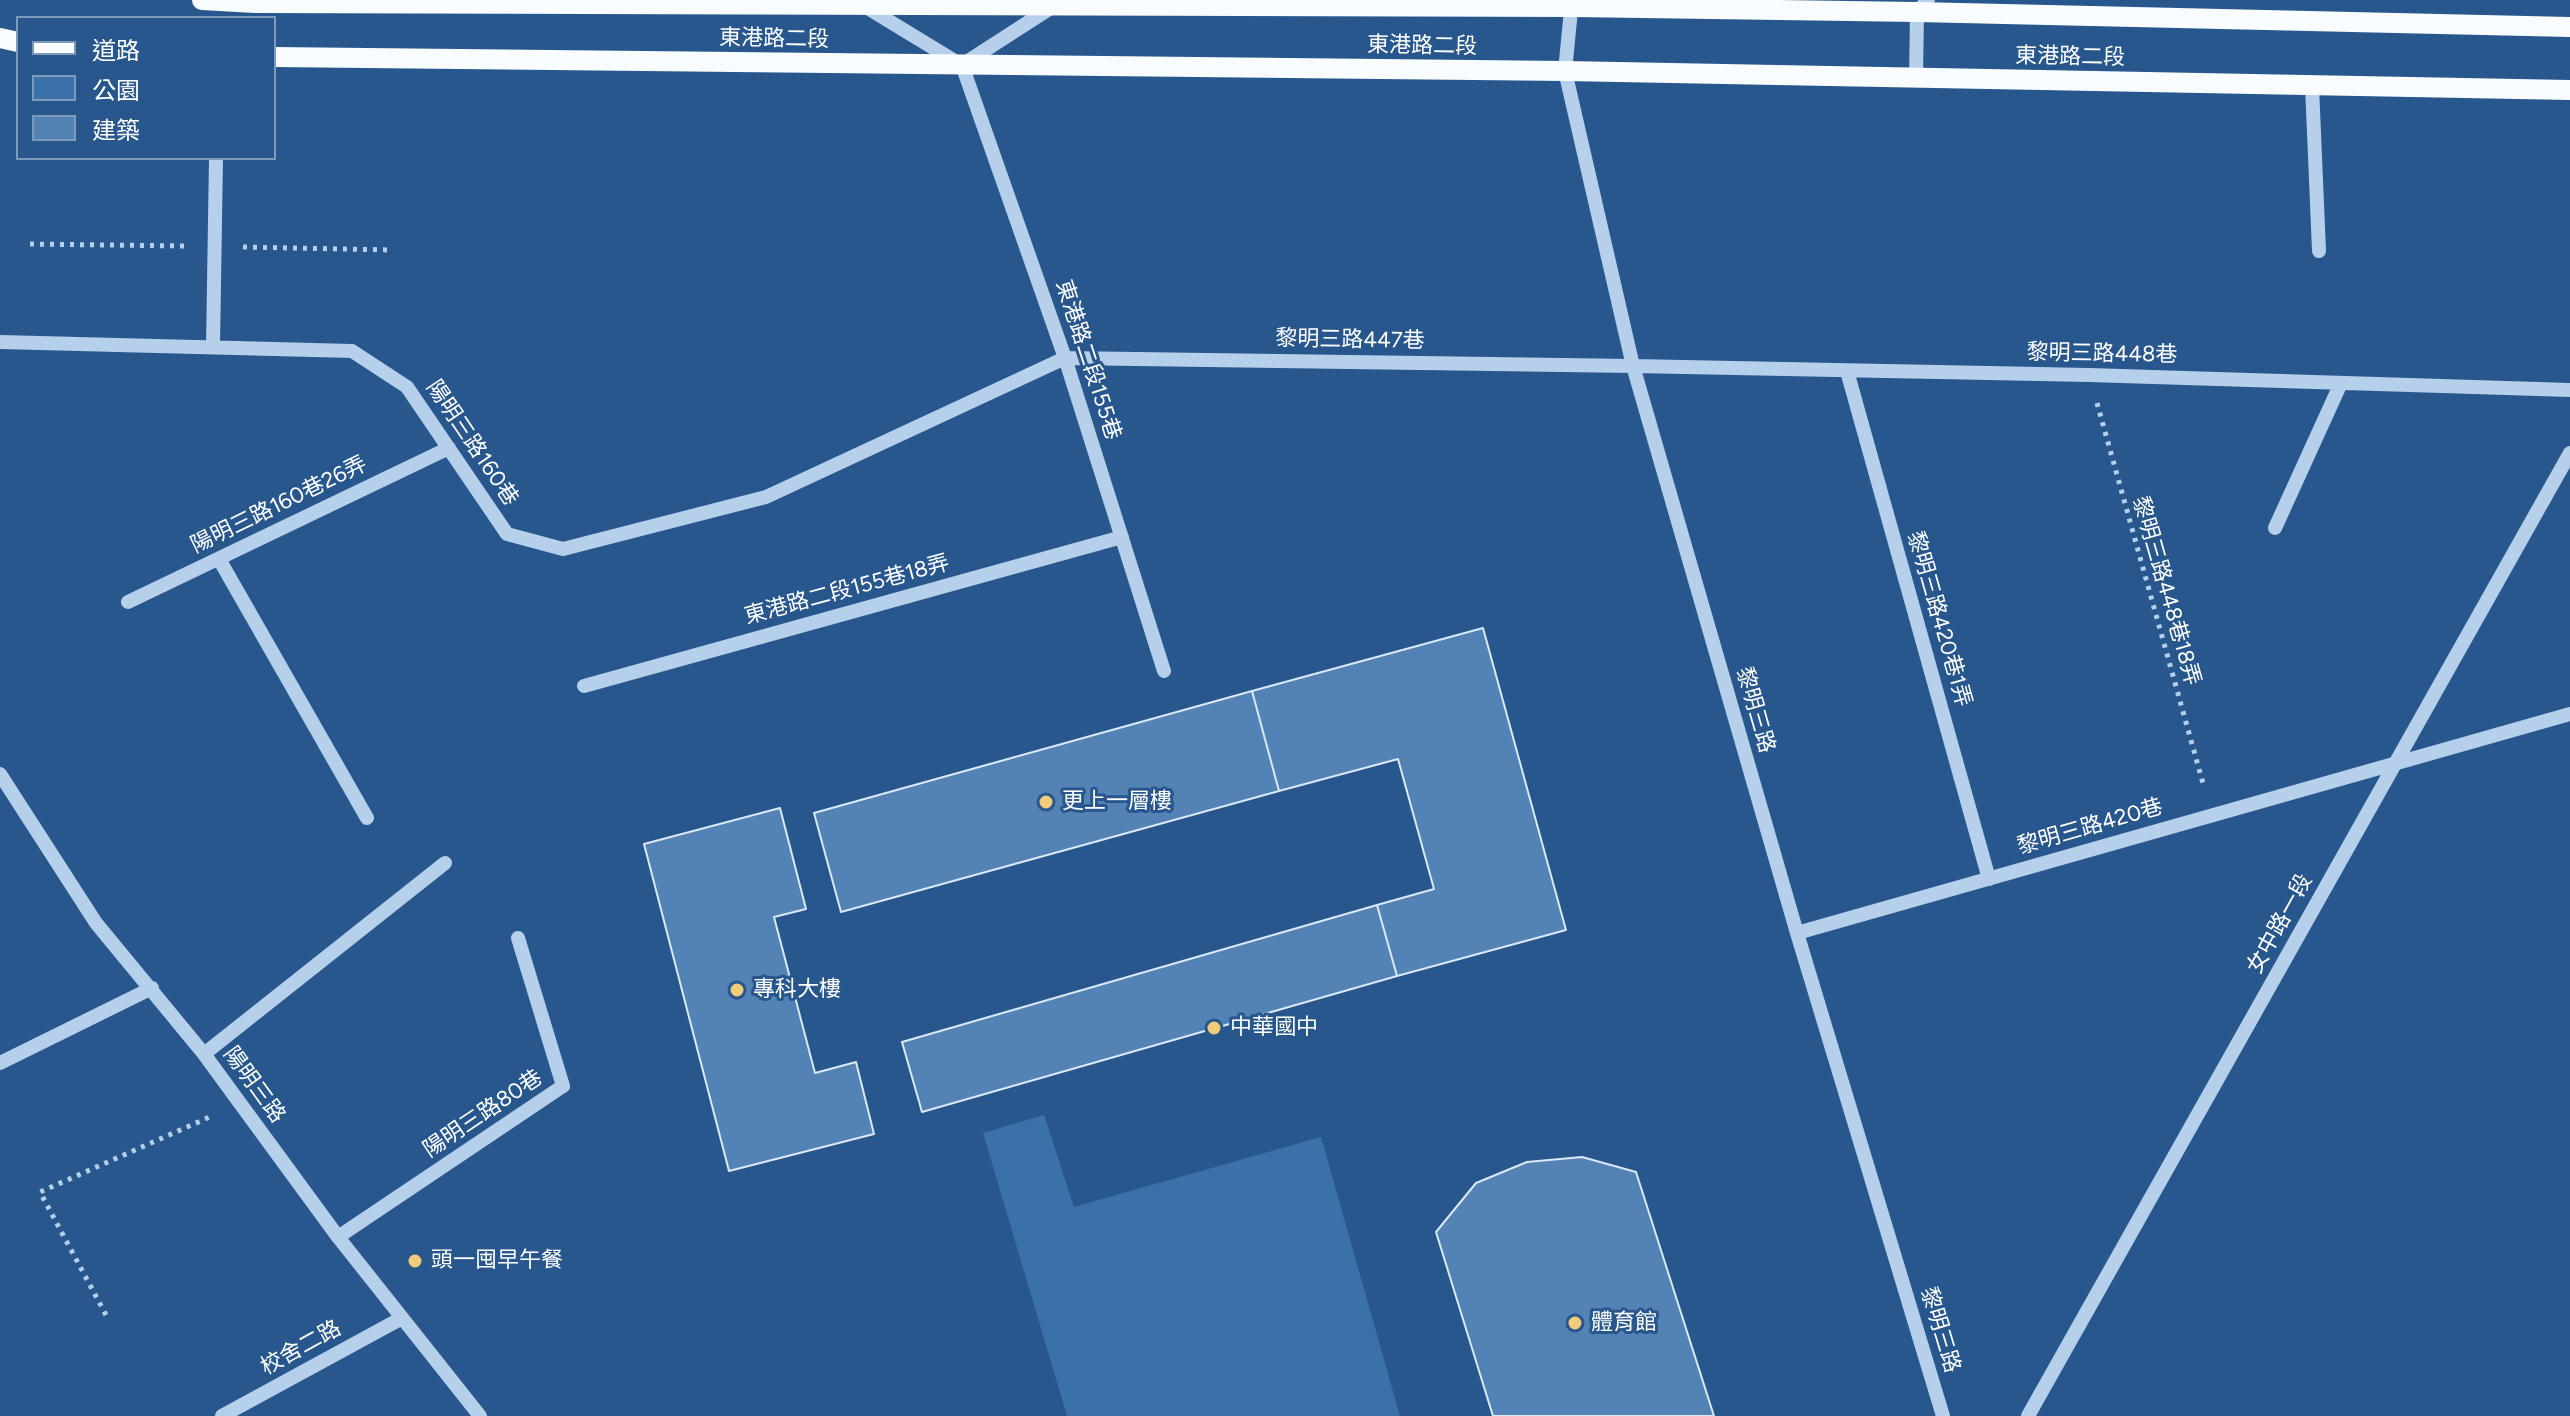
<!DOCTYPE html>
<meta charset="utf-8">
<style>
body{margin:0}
#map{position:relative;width:2570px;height:1416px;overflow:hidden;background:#27578c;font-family:Figtree,"Noto Sans TC",sans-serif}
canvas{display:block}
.legend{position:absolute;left:16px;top:16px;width:260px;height:144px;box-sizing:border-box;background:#27578c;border:2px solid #7d9aba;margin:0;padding:10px 14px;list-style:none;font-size:24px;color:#fff}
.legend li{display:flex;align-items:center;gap:16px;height:40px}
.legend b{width:40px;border:2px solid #7d9aba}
</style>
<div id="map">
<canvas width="2570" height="1416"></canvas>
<ul class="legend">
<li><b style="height:10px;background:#f9fcfe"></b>道路</li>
<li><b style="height:22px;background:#3b71a9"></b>公園</li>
<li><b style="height:22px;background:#5382b5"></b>建築</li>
</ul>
</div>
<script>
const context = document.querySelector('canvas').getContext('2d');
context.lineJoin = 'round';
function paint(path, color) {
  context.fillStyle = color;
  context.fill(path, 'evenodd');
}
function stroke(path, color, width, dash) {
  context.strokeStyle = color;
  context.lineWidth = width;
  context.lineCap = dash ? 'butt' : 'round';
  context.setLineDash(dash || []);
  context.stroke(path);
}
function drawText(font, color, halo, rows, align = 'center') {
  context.font = font + ' Figtree,"Noto Sans TC",sans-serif';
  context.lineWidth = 6;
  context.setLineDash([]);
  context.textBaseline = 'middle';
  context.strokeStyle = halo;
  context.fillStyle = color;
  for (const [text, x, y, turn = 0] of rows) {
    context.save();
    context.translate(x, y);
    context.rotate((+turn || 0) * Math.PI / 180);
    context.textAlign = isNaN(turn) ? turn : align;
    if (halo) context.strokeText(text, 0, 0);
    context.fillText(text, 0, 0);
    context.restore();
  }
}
const green = new Path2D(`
 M1044,1115L1074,1207L1321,1137L1400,1416H1067L983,1133Z`);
const building = new Path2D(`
 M1483,628L1566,930L1397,976L1377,905L1434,889L1398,759L1279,791L1252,691Z
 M1252,691L1279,791L841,912L814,813Z
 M780,808L806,909L774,917L815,1073L856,1062L874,1134L729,1171L644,844Z
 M1377,905L1397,976L922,1112L902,1042Z
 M1582,1157L1636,1172L1714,1416H1493L1436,1232L1476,1183L1527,1162Z`);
const path = new Path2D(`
 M30,244L185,246
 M243,247L392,250
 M2097,403L2204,787
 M106,1315L40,1192L212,1116`);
const minor = new Path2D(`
 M1572,0L1565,71L1633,366L1797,933L1943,1416
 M866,7L958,63
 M962,65L1065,358L1164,671
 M962,65L1052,7
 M1916,79L1917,12L1928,0
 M2312,86L2319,251
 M0,342L352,351L407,387L507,534L563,549L766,497L1065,358L1633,366L2089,375L2570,390
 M213,346L216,158
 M1847,371L1989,879
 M2275,528L2341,383
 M219,559L367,818
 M128,602L449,448
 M584,686L1122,537
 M0,774L96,923L204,1054L338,1237L480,1416
 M1797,933L2570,714
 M204,1054L445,863
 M0,1063L152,988
 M338,1237L563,1086L518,938
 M222,1416L402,1318
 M2028,1416L2570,453`);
const major = new Path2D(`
 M202,0L255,3L1573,7L1917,12L2570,27
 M0,38L18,42
 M274,57L1565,71L2570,90`);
const markers = [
 [1046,802,8,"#f3cc7b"],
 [737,990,8,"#f3cc7b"],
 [1214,1028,8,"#f3cc7b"],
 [415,1261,8,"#f3cc7b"],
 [1575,1323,8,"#f3cc7b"]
];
const streetNames = [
 ["東港路二段",774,39,1],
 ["東港路二段",1422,46,1],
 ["東港路二段",2070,57,1],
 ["黎明三路447巷",1350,340,1],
 ["黎明三路448巷",2102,354,1],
 ["東港路二段155巷",1088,360,72],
 ["陽明三路160巷",472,443,56],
 ["陽明三路160巷26弄",279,505,-26],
 ["東港路二段155巷18弄",847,590,-15],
 ["黎明三路448巷18弄",2166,591,74],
 ["黎明三路420巷1弄",1939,619,74],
 ["黎明三路",1755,710,74],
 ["黎明三路420巷",2090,827,-16],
 ["女中路一段",2280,924,-61],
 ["陽明三路",254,1085,54],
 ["陽明三路80巷",483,1114,-34],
 ["黎明三路",1940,1330,73],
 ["校舍二路",301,1348,-29]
];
const poiNames = [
 ["更上一層樓",1062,802],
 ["專科大樓",753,990],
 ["中華國中",1230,1028],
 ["頭一囤早午餐",431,1261],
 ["體育館",1591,1323]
];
paint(green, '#3b71a9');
paint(building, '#5382b5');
stroke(building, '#dae9f8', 2);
stroke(path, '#b6cfea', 5, [4, 6]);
stroke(minor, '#b6cfea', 14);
stroke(major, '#f9fcfe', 20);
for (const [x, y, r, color] of markers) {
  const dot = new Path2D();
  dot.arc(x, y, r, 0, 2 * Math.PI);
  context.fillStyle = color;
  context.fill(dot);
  stroke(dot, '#27578c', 3);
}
drawText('22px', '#fff', '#27578c', streetNames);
drawText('22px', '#fff', '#27578c', poiNames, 'left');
</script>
